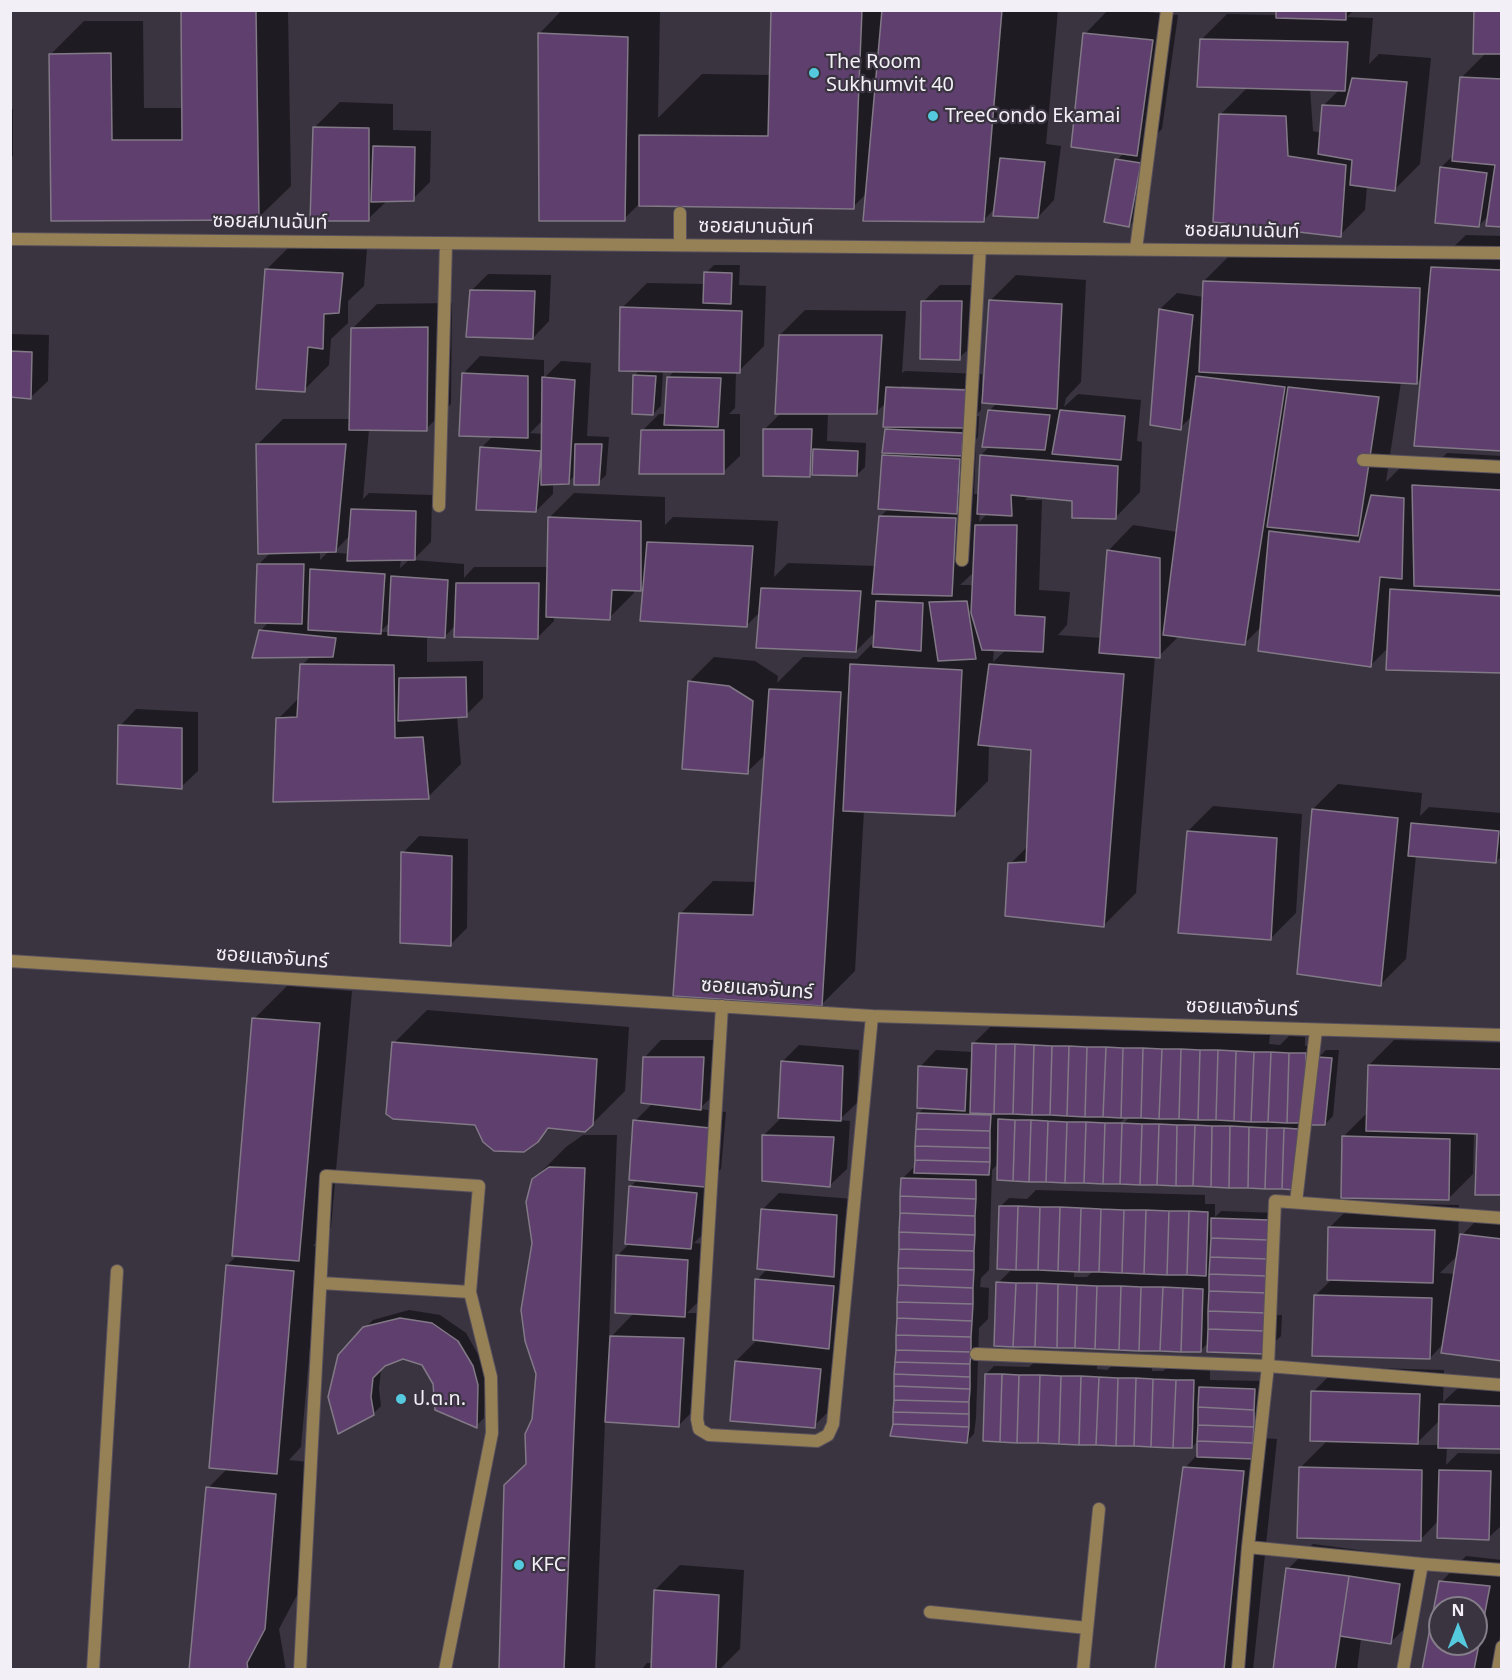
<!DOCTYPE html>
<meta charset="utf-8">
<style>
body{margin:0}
#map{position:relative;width:1512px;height:1680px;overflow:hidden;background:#3a3340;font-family:"Noto Sans",sans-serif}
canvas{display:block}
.frame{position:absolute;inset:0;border:12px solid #f3eff7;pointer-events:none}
.north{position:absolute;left:1428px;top:1596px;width:60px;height:60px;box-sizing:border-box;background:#3a3340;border:2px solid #847e89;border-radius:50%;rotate:0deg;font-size:16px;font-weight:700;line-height:24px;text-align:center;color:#f3eff7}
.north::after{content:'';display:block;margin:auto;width:21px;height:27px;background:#55cade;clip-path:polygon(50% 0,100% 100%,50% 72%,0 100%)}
</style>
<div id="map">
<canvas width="1512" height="1680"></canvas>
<div class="frame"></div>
<div class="north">N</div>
</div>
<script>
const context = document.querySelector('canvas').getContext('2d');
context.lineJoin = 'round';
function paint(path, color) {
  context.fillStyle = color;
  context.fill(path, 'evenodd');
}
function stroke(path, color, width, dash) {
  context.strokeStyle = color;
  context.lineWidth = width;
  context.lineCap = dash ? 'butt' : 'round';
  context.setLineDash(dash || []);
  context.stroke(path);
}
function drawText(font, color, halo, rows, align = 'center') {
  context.font = font + ' "Noto Sans","Noto Sans Thai",sans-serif';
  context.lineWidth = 4.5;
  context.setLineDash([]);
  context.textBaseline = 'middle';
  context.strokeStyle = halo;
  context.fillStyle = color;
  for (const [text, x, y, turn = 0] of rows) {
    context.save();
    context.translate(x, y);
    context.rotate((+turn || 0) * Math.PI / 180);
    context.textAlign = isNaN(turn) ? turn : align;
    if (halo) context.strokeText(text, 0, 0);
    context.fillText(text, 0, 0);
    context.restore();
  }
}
const shadow = new Path2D(`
 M182,10H288L291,186L258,218L52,219L51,54L84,21H143L144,108H183Z
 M562,10H660L658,118L702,74L771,75L773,10H1058L1046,144L1061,146L1054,200L1038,217L995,208L983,221L867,193L853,207L639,204L624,219L539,34Z
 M1108,10H1127L1178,15L1162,129L1146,145L1156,147L1145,209L1129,226L1117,160L1124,153L1085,34Z
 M1278,10H1354L1347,17L1373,18L1369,64L1379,54L1431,58L1420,164L1395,189L1367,186L1365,210L1340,235L1221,114L1248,87L1202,39L1227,14L1278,15ZM1310,89H1340L1323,106L1321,133L1313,131Z
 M1502,10V225L1489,215L1479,226L1441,167L1454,155L1462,77L1487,52Z
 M340,102L393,104V130L431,131L430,182L413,199L388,200L368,219L314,128Z
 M10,109H13V156L10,158Z
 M1466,235L1502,236V450L1422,377L1417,383L1401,382L1386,482L1405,463L1435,465L1447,453L1502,456V671L1389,647L1370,666L1262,626L1244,644L1180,635L1159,656H1155L1136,893L1103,926L1010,864L1029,845L1032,749L989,745L988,781L955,814L864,810L855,971L822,1004L680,914L713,881L757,882L766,754L747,772L689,682L714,657L755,661L778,676L777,683L803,657L857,659L875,641L876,631L856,651L760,612L747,625L645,585L640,589H634V593L609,618L554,616V621L537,638L455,626L445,636L427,635V662L483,661V698L466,715L457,716L461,764L428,797L278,719L300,697L302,665L311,656L260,631L269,622L258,565L271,552L258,444L283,419H351L352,329L377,304L452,303L451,404L426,429H369L363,499L369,493L432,495L431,542L413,560L464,564V578L474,567H548L549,518L574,493L665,497V525L673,517L778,521L774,577L788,563L876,566L881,516L889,508L883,456L887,452V430L892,425L887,402L876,412H828L827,441L866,443L865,467L857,475L812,473L809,476L765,429L782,412L780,335L805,310L906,311L902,373L905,371L982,374V395H984L991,300L1016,275L1086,280L1081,382L1066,398L1064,407L1078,394L1141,400L1137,441L1142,442L1140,492L1115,518L1074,500L1030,495L1025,500H1042L1039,590L1070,592L1067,625L1058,635L1102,638L1108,551L1133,525L1178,532L1192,416L1180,428L1160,309L1177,293L1204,297V281L1237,248L1445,255ZM901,386L974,389V392L901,389ZM981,401L997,403L989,411L990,446L981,455L980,494H974L976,443H973L978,437L979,416H975L981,410ZM980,513H988L979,522ZM1298,533L1367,541L1366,544L1298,536ZM350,535L349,554L328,552L320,560V550H336ZM401,559H410L400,568ZM975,571L974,585H960ZM390,622L389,632H380ZM994,649H1007L993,662Z
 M291,245L367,249L364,286L348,301V323L331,339L329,365L304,390L266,270Z
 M714,265H740L739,285L766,286L764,346L739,371H736L735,408L729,414H740V456L723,472L642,431L659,414H666L668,378L675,370H663L661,406L653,414L635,375L640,370L622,308L647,283L705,284L706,273Z
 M488,274L551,275L549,321L533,338L471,291Z
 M940,285H978L976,342L959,358L923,302Z
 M10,334L49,335L48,381L31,397L10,396Z
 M480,356L544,360V378L561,361L591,363L587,436L609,437L606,475L598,483L575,475L568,482L553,483V494L536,511L481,448L494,435L464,373ZM543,420V434L530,433Z
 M136,709L198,712V771L181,787L120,726Z
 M1338,784L1422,793L1420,816L1429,807L1502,813V856L1496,861L1416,855L1406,959L1381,984L1313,809Z
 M1213,806L1302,814L1296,913L1271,938L1188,831Z
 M419,836L468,839L467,928L451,944L403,853Z
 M287,986L352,991L331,1227L313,1246H319L301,1447L289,1460L308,1462L297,1595L279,1629L286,1670H191L208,1488L228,1468L227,1265L238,1255L254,1019Z
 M427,1010L629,1027L625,1091L592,1124L551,1127L537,1141L475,1123L394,1043Z
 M990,1027L1270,1035L1269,1044L1280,1045L1289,1036L1305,1037V1046H1313L1318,1058L1326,1050H1339L1333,1116L1325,1124L1310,1123L1304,1180L999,1163L992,1170L989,1270L981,1278L980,1287L989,1288L988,1319L979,1328L976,1418L974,1434L966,1442L894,1425L902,1179L916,1165L918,1114L925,1107L920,1067L936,1050L973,1052L974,1043ZM1127,1116H1131L1117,1130L1115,1127Z
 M661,1040H720L717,1092L699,1109L726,1112L721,1169L713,1177L707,1230L694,1243L704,1244L701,1299L687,1313H708L703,1401L678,1426L605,1421L595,1670H501L533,1419L537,1374L533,1243V1180L566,1147L583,1135H617L609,1339L635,1312L618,1255L630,1243V1187L637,1180L635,1121L653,1103L645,1057Z
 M1394,1040L1502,1043V1193L1479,1132H1474L1473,1174L1448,1199L1344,1136L1368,1112L1369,1065Z
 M799,1045L859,1050L857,1103L839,1120L850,1121L847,1169L830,1185L764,1135L783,1116L782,1062Z
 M1036,1190L1205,1195V1204H1215V1217L1221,1211L1276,1213L1273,1315H1282L1281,1336L1264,1352L1209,1342L1200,1351L998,1283L1013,1268L1001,1206L1009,1198L1027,1199ZM1074,1270L1093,1271L1087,1277H1074Z
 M779,1193L853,1199L850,1259L840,1269L850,1270L846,1331L833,1343L846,1345L839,1401L814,1426L736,1361L758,1339L757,1280L767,1269L762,1210Z
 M1354,1203L1459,1205L1458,1248H1460L1462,1235L1487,1210L1502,1212V1359L1444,1343L1430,1358L1315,1296L1333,1278L1329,1228ZM1458,1255L1455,1274L1440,1273Z
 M409,1310L440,1315L466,1333L480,1358L486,1377L484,1418L476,1426L434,1383L423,1364L403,1358L385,1365L381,1369L379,1389L381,1406L373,1414L339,1432L364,1329L373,1320Z
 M1038,1359L1097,1360V1369L1107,1370L1117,1361L1152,1362V1371H1163L1172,1363L1210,1364V1380L1262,1381L1260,1438L1277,1439L1253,1670H1157L1185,1468L1198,1454L1199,1440L1192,1447L986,1374L994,1366L1029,1367Z
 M1338,1367L1444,1370L1443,1402L1458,1388L1502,1389V1447L1447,1446L1446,1465L1458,1453L1502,1454V1525L1488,1538L1439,1520L1420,1540L1301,1467L1328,1440L1313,1392ZM1440,1420L1439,1445H1415Z
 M1313,1544L1373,1552L1372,1561L1416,1567L1408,1625L1391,1642L1361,1638L1357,1670H1275L1288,1569Z
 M1466,1556L1502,1560V1626L1493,1670H1423L1441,1582ZM1440,1608H1476V1644H1440Z
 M680,1565L744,1570L740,1649L719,1670H641L647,1663H652L655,1590Z`);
const building = new Path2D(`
 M181,10H256L259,220L51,221L49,54L111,53L112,140H182Z
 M771,10H862L854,209L639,206V135L768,136Z
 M882,10H1002L984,222L863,221Z
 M1276,10H1346V20L1276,18Z
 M1474,10H1502V54H1473Z
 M538,33L628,37L625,221H539Z
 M1083,33L1153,40L1137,156L1071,147Z
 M1200,39L1348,42L1345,91L1197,87Z
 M1460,77L1502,79V227L1486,226L1495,165L1452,161Z
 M1352,78L1407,82L1395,191L1350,185L1352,160L1318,154L1322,105L1345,106Z
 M1219,114L1286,116L1288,156L1346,165L1341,237L1213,222Z
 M313,127L369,128V221H310Z
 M373,146L415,147L414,201L371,202Z
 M1000,158L1045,162L1038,218L993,216Z
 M1115,159L1141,163L1129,227L1104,222Z
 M1440,167L1487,173L1479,227L1435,223Z
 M1431,267L1502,270V451L1414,446Z
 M265,269L343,273L339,313L324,314L323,349L308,347L305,392L256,389Z
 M704,272L732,273L731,304L703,303Z
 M1203,281L1420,288L1417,384L1199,372Z
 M470,290L535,291L533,339L466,337Z
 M989,300L1062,304L1057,409L982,403Z
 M921,301H962L960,360L920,359Z
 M620,307L742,311L740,373L619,371Z
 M1159,309L1193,315L1181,430L1150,425Z
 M428,327L427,431L349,430L351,328Z
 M779,335H882L877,414H775Z
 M10,351L32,352L31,399L10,397Z
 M462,373L528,376V438L459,436Z
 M633,375L656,376L653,415L632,414Z
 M1196,376L1285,387L1245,645L1163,635Z
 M542,377L575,380L569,484L541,485Z
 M667,377L721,378L718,427L664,425Z
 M886,387L966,390L965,428L883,427Z
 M1288,387L1379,397L1358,536L1267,527Z
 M988,410L1050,415L1045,450L982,447Z
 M1060,410L1125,416L1121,460L1052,454Z
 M763,429H812L810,477L763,476Z
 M885,429L963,433L962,456L882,453Z
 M641,430H724V474H639Z
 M256,444H346L336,552L258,554Z
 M575,444H602L599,485H574Z
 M480,447L541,451L536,512L476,510Z
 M813,449L858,451L857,476L812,475Z
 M882,455L960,459L957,514L878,509Z
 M980,455L1118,466L1116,519L1072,518V501L1011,495L1012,516L977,514Z
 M1412,485L1502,490V590L1414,586Z
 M1371,495L1404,498L1402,579L1380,577L1371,667L1258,651L1269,531L1359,542Z
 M351,509L416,511L415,560L347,561Z
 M879,516L956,518L952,596L872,594Z
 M548,517L641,521V591L612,590L610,620L546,617Z
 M975,525H1017L1015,615L1045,617L1043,652L982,650L971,613Z
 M647,542L753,546L747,627L640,621Z
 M1107,550L1160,558V658L1099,653Z
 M257,564H304L302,624L255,623Z
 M310,569L385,574L381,634L308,630Z
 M391,576L448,580L445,638L388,635Z
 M456,583H539L538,639L454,637Z
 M761,588L861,591L856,652L756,648Z
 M1390,589L1502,596V673L1386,670Z
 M876,601L923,603L921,651L873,647Z
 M967,601L976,659L938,661L929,602Z
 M259,630L336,638L333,657L252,658Z
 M300,664L394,665L395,738L423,737L429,799L273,802L276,718L297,717Z
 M850,664L962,670L955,816L843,811Z
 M989,664L1124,674L1104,927L1005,916L1008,863L1026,862L1031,750L978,745Z
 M466,677L467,717L398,721L399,678Z
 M688,681L729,686L753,701L748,774L682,769Z
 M769,689L841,692L822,1006L673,996L679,913L753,915Z
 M118,725L182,728V789L117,784Z
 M1312,809L1398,818L1381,986L1297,974Z
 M1411,823L1499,831L1496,863L1408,856Z
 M1187,831L1277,838L1271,940L1178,933Z
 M401,852L452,856L451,946L400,943Z
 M252,1018L320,1023L299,1261L232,1256Z
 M392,1042L597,1059L593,1125L585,1132L548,1128L538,1142L524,1152L494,1151L483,1142L475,1125L393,1119L386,1114Z
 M972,1043L996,1044L994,1114L970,1113Z
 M996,1044H1015L1013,1114H994Z
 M1015,1044L1034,1045L1032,1115L1013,1114Z
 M1034,1045L1052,1046L1050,1115H1032Z
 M1052,1046H1069L1067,1116L1050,1115Z
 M1069,1046L1087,1047L1085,1117L1067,1116Z
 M1087,1047H1106L1103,1117H1085Z
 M1106,1047L1123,1048L1121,1118L1103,1117Z
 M1123,1048H1143L1141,1118H1121Z
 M1143,1048L1162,1049L1159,1119L1141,1118Z
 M1162,1049H1181L1179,1119H1159Z
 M1181,1049L1200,1050L1198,1120L1179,1119Z
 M1200,1050H1218L1216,1120H1198Z
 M1218,1050L1236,1051L1234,1121L1216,1120Z
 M1236,1051L1254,1052L1251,1122L1234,1121Z
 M1254,1052H1271L1268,1122H1251Z
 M1271,1052L1289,1053L1287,1123L1268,1122Z
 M1289,1053H1306L1304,1123H1287Z
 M643,1057H704L701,1110L641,1103Z
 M1317,1057L1332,1058L1325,1125H1308Z
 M781,1061L843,1066L841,1121L778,1118Z
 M1368,1065L1502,1069V1195H1475L1477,1134L1366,1131Z
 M918,1066L967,1069L965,1111L917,1108Z
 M917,1113L991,1115L990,1131L916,1129Z
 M998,1119L1015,1120L1013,1181L997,1180Z
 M633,1120L710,1128L705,1187L629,1180Z
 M1015,1120H1031L1029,1182L1013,1181Z
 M1031,1120L1048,1121L1046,1182H1029Z
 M1048,1121L1067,1122L1065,1183L1046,1182Z
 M1067,1122H1086L1084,1183H1065Z
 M1086,1122L1105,1123L1103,1184L1084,1183Z
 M1105,1123H1122L1120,1184H1103Z
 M1122,1123L1142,1124L1140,1185L1120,1184Z
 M1142,1124H1159L1157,1185H1140Z
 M1159,1124L1177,1125L1176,1186L1157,1185Z
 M1177,1125H1195L1193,1186H1176Z
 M1195,1125L1212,1126L1211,1187L1193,1186Z
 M1212,1126H1230L1229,1188L1211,1187Z
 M1230,1126L1249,1127L1248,1188H1229Z
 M1249,1127L1267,1128L1265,1189L1248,1188Z
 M1267,1128H1284L1282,1189H1265Z
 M1284,1128L1298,1129L1296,1190L1282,1189Z
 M916,1129L990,1131V1148L915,1146Z
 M762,1135L834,1137L830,1187L762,1181Z
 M1342,1136L1450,1139L1449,1200L1341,1198Z
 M915,1146L990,1148V1162L915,1160Z
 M915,1160L990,1162L989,1175L914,1173Z
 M549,1167L585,1168L564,1670H499L504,1485L526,1464L525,1434L532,1419L536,1374L525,1341L521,1310L532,1243L526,1202L532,1179Z
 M901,1178L976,1180V1199L900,1196Z
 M629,1186L697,1193L691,1249L625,1244Z
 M900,1196L976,1199L975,1216L900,1213Z
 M999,1206H1018L1016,1270L997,1269Z
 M1018,1206L1040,1207L1038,1270H1016Z
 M1040,1207H1060L1058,1271L1038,1270Z
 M1060,1207L1081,1208L1079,1272L1058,1271Z
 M1081,1208L1101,1209L1099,1272H1079Z
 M761,1209L837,1215L834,1277L757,1269Z
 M1101,1209L1124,1210L1122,1273L1099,1272Z
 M1124,1210H1146L1144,1274L1122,1273Z
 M1146,1210L1169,1211L1167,1275L1144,1274Z
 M1169,1211H1189L1187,1275H1167Z
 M1189,1211L1208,1212L1206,1276L1187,1275Z
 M900,1213L975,1216V1235L899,1232Z
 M1211,1218L1269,1220L1268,1240L1211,1238Z
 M1328,1227L1435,1230L1433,1283L1327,1280Z
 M899,1232L975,1235L974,1251L899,1249Z
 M1460,1234L1502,1239V1361L1441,1353Z
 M1211,1238L1268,1240V1259L1210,1257Z
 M899,1249L974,1251V1270L898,1268Z
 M616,1255L688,1260L685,1317L615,1313Z
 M1210,1257L1268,1259L1267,1276L1209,1274Z
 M226,1265L294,1271L277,1474L209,1468Z
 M898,1268L974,1270L973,1288L898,1285Z
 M1209,1274L1267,1276V1293L1209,1291Z
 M755,1279L834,1286L829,1349L753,1340Z
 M996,1282L1016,1283L1013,1347L994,1346Z
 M1016,1283H1037L1035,1347H1013Z
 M1037,1283L1058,1284L1057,1348L1035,1347Z
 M1058,1284L1077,1285L1075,1348H1057Z
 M898,1285L973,1288V1304L897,1302Z
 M1077,1285L1097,1286L1095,1349L1075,1348Z
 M1097,1286H1121L1119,1350L1095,1349Z
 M1121,1286L1141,1287L1139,1351L1119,1350Z
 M1141,1287H1163L1160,1351H1139Z
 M1163,1287L1183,1288L1181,1352L1160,1351Z
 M1183,1288L1203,1289L1201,1352H1181Z
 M1209,1291L1267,1293L1266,1313L1208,1311Z
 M1314,1295L1432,1298L1430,1359L1312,1356Z
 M897,1302L973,1304L972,1321L897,1318Z
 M1208,1311L1266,1313L1265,1331L1208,1329Z
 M400,1318L432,1323L458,1341L473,1366L478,1385L477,1428L435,1410L433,1384L422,1365L403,1359L385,1366L373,1378L371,1397L374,1415L338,1434L328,1397L338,1355L363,1327Z
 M897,1318L972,1321L971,1337L896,1335Z
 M1208,1329L1265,1331V1354L1207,1352Z
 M896,1335L971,1337V1352L896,1350Z
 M610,1336L684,1338L679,1427L605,1422Z
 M896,1350L971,1352L970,1364L895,1362Z
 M735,1361L821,1369L815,1428L730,1421Z
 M895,1362L970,1364V1377L894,1374Z
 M894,1374L970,1377V1389L894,1386Z
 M985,1374H1002L1000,1442L983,1441Z
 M1002,1374L1019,1375L1017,1443L1000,1442Z
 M1019,1375H1040L1038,1443H1017Z
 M1040,1375L1061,1376L1059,1444L1038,1443Z
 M1061,1376H1081L1079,1445L1059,1444Z
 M1081,1376L1099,1377L1096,1445H1079Z
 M1099,1377L1118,1378L1116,1446L1096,1445Z
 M1118,1378H1136L1134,1446H1116Z
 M1136,1378L1153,1379L1151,1447L1134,1446Z
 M1153,1379L1176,1380L1173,1448L1151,1447Z
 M1176,1380H1194L1192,1448H1173Z
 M894,1386L970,1389L969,1402L894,1400Z
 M1199,1387L1255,1389L1254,1410L1198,1407Z
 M1311,1391L1420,1394L1418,1444L1310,1441Z
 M894,1400L969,1402V1414L893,1412Z
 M1439,1404L1502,1406L1501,1449L1438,1448Z
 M1198,1407L1254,1410V1427L1198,1425Z
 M893,1412L969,1414V1427L893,1424Z
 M893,1424L969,1427L967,1443L890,1436Z
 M1198,1425L1254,1427L1253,1443L1197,1441Z
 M1197,1441L1253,1443V1459L1197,1457Z
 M1183,1467L1244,1471L1224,1670H1155Z
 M1299,1467L1422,1470L1421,1541L1297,1538Z
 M1439,1470L1491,1471L1489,1540L1437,1538Z
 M206,1487L276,1494L265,1629L247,1663L248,1670H189Z
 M1286,1568L1349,1576L1335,1670H1273Z
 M1349,1576L1400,1584L1391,1644L1340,1636Z
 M1439,1581L1490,1586L1474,1670H1422ZM1440,1608H1476V1644H1440Z
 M654,1590L719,1595L716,1670H651Z`);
const service = new Path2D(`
 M680,245V213
 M1363,460L1502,467
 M321,1283L470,1292
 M930,1612L1087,1628
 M300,1670L326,1176L479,1186L470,1292L491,1377L492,1433L445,1670
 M1083,1670L1099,1509`);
const minor = new Path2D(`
 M10,239L1502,253
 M1136,249L1167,10
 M439,506L446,243
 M962,560L980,248
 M10,961L872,1016L1502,1035
 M722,1006L697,1419L699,1429L709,1435L817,1441L828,1435L833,1424L872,1016
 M1296,1202L1316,1030
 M976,1354L1268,1366L1502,1385
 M1248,1547L1422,1564L1502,1570
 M93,1670L117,1271
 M1238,1670L1248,1547L1268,1366L1275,1201L1502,1218
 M1403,1670L1422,1564`);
const tertiary = new Path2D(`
 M1498,1670L1502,1647`);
const markers = [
 [814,73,6,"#55cade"],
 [933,116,6,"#55cade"],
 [401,1399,6,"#55cade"],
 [519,1565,6,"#55cade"]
];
const poiNames = [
 ["The Room",826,62],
 ["Sukhumvit 40",826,85],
 ["TreeCondo Ekamai",945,116],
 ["ป.ต.ท.",413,1399],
 ["KFC",531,1565]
];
const streetNames = [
 ["ซอยสมานฉันท์",270,222,1],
 ["ซอยสมานฉันท์",756,227,1],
 ["ซอยสมานฉันท์",1242,231,1],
 ["ซอยแสงจันทร์",272,958,4],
 ["ซอยแสงจันทร์",757,989,4],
 ["ซอยแสงจันทร์",1242,1008,2]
];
paint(shadow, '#0007');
paint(building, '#5f3f6e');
stroke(building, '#827987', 1.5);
stroke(service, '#58515d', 14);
stroke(minor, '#58515d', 14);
stroke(tertiary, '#58515d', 14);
stroke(service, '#968156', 12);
stroke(minor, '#968156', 12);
stroke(tertiary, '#968156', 12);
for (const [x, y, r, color] of markers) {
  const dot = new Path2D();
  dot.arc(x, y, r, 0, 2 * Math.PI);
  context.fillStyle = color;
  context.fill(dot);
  stroke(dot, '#3a3340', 2);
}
drawText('20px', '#f3eff7', '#3a3340', poiNames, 'left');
drawText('20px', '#f3eff7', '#3a3340', streetNames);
</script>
